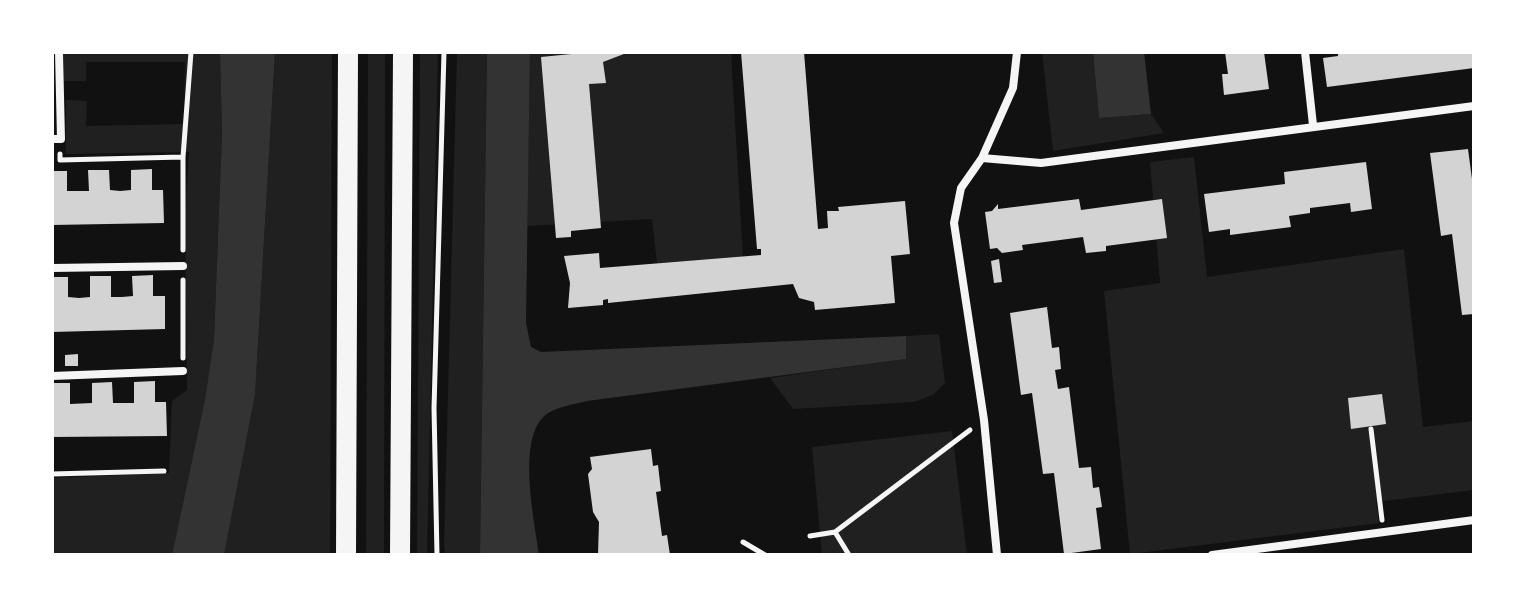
<!DOCTYPE html>
<style>
body{margin:0}
#map{position:relative;width:1526px;height:607px;overflow:hidden;background:#111;font-family:"PT Sans",sans-serif}
canvas{display:block}
.frame{position:absolute;inset:0;border:54px solid #fff;pointer-events:none}
</style>
<div id="map">
<canvas width="1526" height="607"></canvas>
<div class="frame"></div>
</div>
<script>
const context = document.querySelector('canvas').getContext('2d');
context.lineJoin = 'round';
function paint(path, color) {
  context.fillStyle = color;
  context.fill(path, 'evenodd');
}
function stroke(path, color, width, dash) {
  context.strokeStyle = color;
  context.lineWidth = width;
  context.lineCap = dash ? 'butt' : 'round';
  context.setLineDash(dash || []);
  context.stroke(path);
}
const green = new Path2D(`
 M64,52H220L222,133L214,339L205,399L172,555H52V478L169,473L172,401L187,390L185,212L189,152L66,154V100L87,101L86,126L184,124L185,62H86V81H64Z
 M275,52H332L330,555H224L255,395Z
 M368,52H385L384,555H366Z
 M420,52H438L427,555H417Z
 M457,52H487L480,555H445L444,544Z
 M530,52H731L743,258L657,263L652,219L527,226Z
 M1042,52H1093L1099,118L1151,114L1164,133L1053,151Z
 M1194,157L1207,277L1404,249L1423,427L1474,421V490L1376,502L1379,523L1130,554L1104,291L1160,283L1150,162Z
 M939,334L945,383L933,395L914,402L793,409L770,378L905,359L906,336Z
 M952,431L967,555H822L812,447Z`);
const water = new Path2D(`
 M220,52H275L255,395L224,555H172L205,399L214,339L222,133Z
 M487,52H530L526,323L531,347L541,352L906,336V359L587,401C575,404 561,406 550,412C514,431 535,521 539,555H480Z
 M1093,52H1144L1151,114L1099,118Z`);
const building = new Path2D(`
 M592,52H629L603,62L606,83L589,84L601,228L571,231V237L556,238L541,57Z
 M741,52H804L818,229L828,228L827,211H839L838,207L905,201L910,254L891,256L895,303L815,310L814,302L799,298L793,284L608,303V299L603,300V305L568,308L570,283L564,256L599,253L600,268L761,255V249H757Z
 M1225,52H1264L1269,89L1224,95L1222,74H1228Z
 M1338,52H1474V68L1327,87L1323,58L1338,56Z
 M1468,149L1474,194V314L1462,315L1452,234L1441,236L1430,153Z
 M1366,162L1372,209L1351,212L1350,203L1310,208V213L1289,216L1291,227L1230,235V229L1209,232L1204,194L1285,184L1284,172Z
 M152,169V190H163L164,223L52,225V171H67V191H89L88,170H109L110,190L120,191L131,190V170Z
 M1079,199L1081,210L1162,199L1167,238L1106,246V251L1086,253L1083,237L1022,245L1023,250L1002,253L997,248L990,249L985,212L992,211L998,204V209Z
 M999,259L1002,282L994,283L991,261Z
 M153,275V296H165V329L52,332V277H68V297L79,298L90,297V276H111V297H122L133,296L132,276Z
 M1047,307L1052,348L1059,347L1061,369L1055,370L1058,389L1069,387L1079,468L1091,467L1093,488L1099,487L1102,507L1096,508L1101,549L1064,554L1054,473L1043,474L1032,393L1021,395L1010,313Z
 M78,354V366H65V355Z
 M155,381V402H166L167,436L52,437V383H70V404L92,403V383L112,382L113,403H134V382Z
 M1382,394L1386,424L1351,429L1348,398Z
 M651,449L653,466L658,465L661,491L656,492L662,536L667,535L670,555H598L599,522L593,512L588,474L592,469L590,457Z`);
const path = new Path2D(`
 M60,154V160L183,157V250
 M183,157L191,52
 M183,358V280
 M1371,429L1382,520
 M52,474L164,471
 M835,532L849,555
 M810,536L835,532L970,430
 M743,542L765,555
 M437,555L434,408L444,52`);
const minor = new Path2D(`
 M1305,52L1313,125
 M52,139H61L59,52
 M982,158L1041,163L1474,106
 M52,268L183,266
 M52,376L183,371
 M997,555L984,420L954,223L961,188L982,158L1013,88L1017,52
 M1212,555L1474,520`);
const primary = new Path2D(`
 M346,555L348,52
 M400,555L403,52`);
paint(green, '#202020');
paint(water, '#333');
paint(building, '#d3d3d3');
stroke(path, '#f5f5f5', 5);
stroke(minor, '#f5f5f5', 8);
stroke(primary, '#f5f5f5', 20);
</script>
